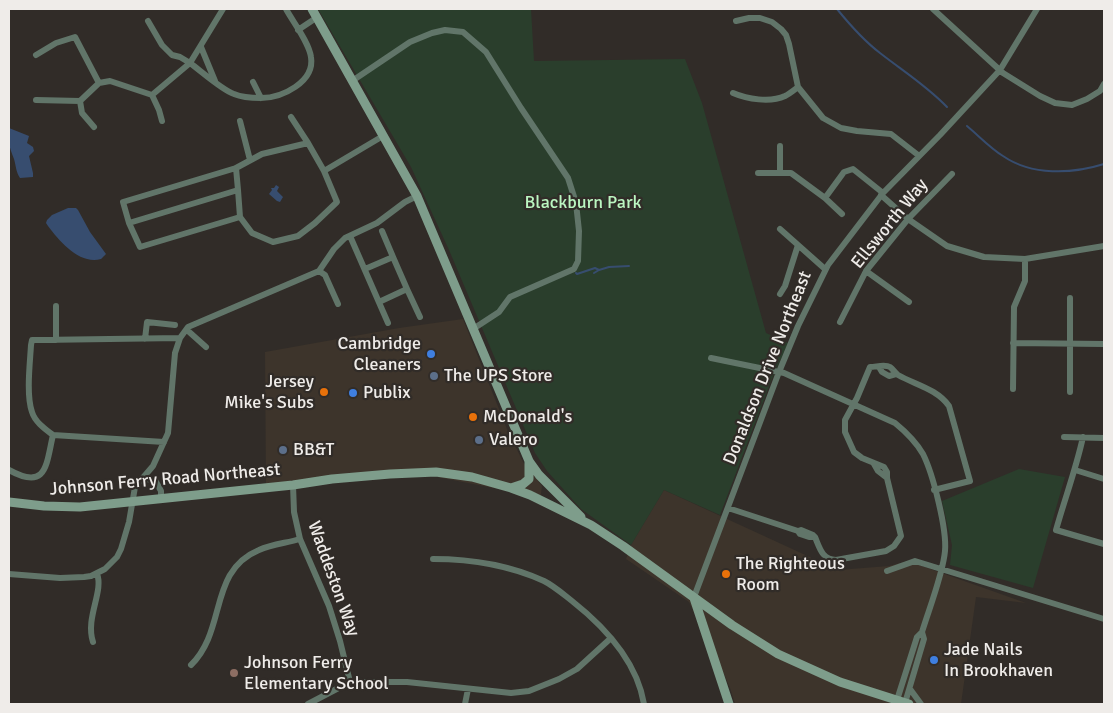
<!DOCTYPE html>
<style>
body{margin:0}
#map{position:relative;width:1113px;height:713px;overflow:hidden;background:#312c28;font-family:Signika,sans-serif}
canvas{display:block}
.frame{position:absolute;inset:0;border:10px solid #efece9;pointer-events:none}
</style>
<div id="map">
<canvas width="1113" height="713"></canvas>
<div class="frame"></div>
</div>
<script>
const context = document.querySelector('canvas').getContext('2d');
context.lineJoin = 'round';
function paint(path, color) {
  context.fillStyle = color;
  context.fill(path, 'evenodd');
}
function stroke(path, color, width, dash) {
  context.strokeStyle = color;
  context.lineWidth = width;
  context.lineCap = dash ? 'butt' : 'round';
  context.setLineDash(dash || []);
  context.stroke(path);
}
function drawText(font, color, halo, rows, align = 'center') {
  context.font = font + ' Signika,sans-serif';
  context.lineWidth = 4.5;
  context.setLineDash([]);
  context.textBaseline = 'middle';
  context.strokeStyle = halo;
  context.fillStyle = color;
  for (const [text, x, y, turn = 0] of rows) {
    context.save();
    context.translate(x, y);
    context.rotate((+turn || 0) * Math.PI / 180);
    context.textAlign = isNaN(turn) ? turn : align;
    if (halo) context.strokeText(text, 0, 0);
    context.fillText(text, 0, 0);
    context.restore();
  }
}
const built = new Path2D(`
 M463,319L507,429L523,462L542,486L540,502L514,492L432,476L347,479L266,489L265,352L399,328Z
 M664,490L838,570L889,566L908,561L1026,603L976,597L961,704H735L730,688L718,660L689,602L626,559L631,545Z`);
const green = new Path2D(`
 M318,9H531L534,61L685,59L702,103L766,333L788,343L771,381L720,515L664,490L631,545L581,509L547,471L535,453L449,250L411,167Z
 M1019,469L1065,477L1033,588L950,565L952,545L942,501Z`);
const water = new Path2D(`
 M9,128L29,136L27,143L33,147L34,151L29,156L33,173V177L20,178C16,172 16,166 14,159C9,146 8,142 9,128Z
 M276,185L279,187L277,191L283,197L280,202L277,201L269,194L272,190L271,188H274Z
 M68,208H76L78,210L90,232L106,254L101,259C80,265 60,242 48,226L46,223L47,220L52,215Z`);
const stream = new Path2D(`
 M837,9C850,25 863,40 880,53C903,71 927,86 947,107
 M967,126C979,136 990,148 1003,156C1032,176 1072,174 1104,164
 M576,273L577,274L595,268L599,270L609,267L629,266
 M594,273L599,270`);
const minor = new Path2D(`
 M223,9L190,63C201,71 222,90 234,94C241,97 253,98 261,98C282,98 315,82 311,57C309,42 293,22 286,9
 M933,9L1003,73L1040,96L1055,103L1072,105L1087,99L1100,91L1104,84
 M148,21L162,45L172,55L180,57L190,63L152,95
 M736,21L749,18H760L772,22L781,29L786,35L789,44L798,87L823,118L841,128L857,131L891,134L918,155
 M298,30L316,18
 M201,47L215,81
 M36,55L56,43L75,37L99,83
 M352,81L410,42L432,33L445,30L463,32L486,52L521,108L568,178L576,203L579,231L578,261L574,269L510,297L499,312L473,329
 M253,82L261,98
 M733,93C747,99 770,103 785,96C789,94 794,90 798,87
 M36,100L80,101
 M291,117L308,143
 M240,121L250,160
 M94,127L82,113L80,101L99,83L110,81L152,95L159,110L162,121
 M308,143L324,171L337,202L315,223L298,236L273,242L252,233L240,217L140,247L129,223L123,202L236,168L262,154Z
 M236,168L238,190
 M324,171L383,136
 M758,173H791L825,198L844,172L853,169L883,193
 M780,173V146
 M881,195L908,219L947,246L984,257L1025,259L1104,246
 M825,198L842,214
 M129,223L238,190L240,217
 M780,229L825,269
 M382,231L393,257
 M350,236L388,323
 M365,269L393,257L407,289
 M319,271L325,275L338,304
 M866,271L909,302
 M780,294L785,286L798,245
 M1070,298V392
 M379,302L407,289L420,317
 M56,306V340
 M840,322L866,271L908,219L952,174
 M187,330L206,347
 M145,339L147,322L175,325
 M1013,343L1104,344
 M711,358L784,373L895,423C906,432 916,442 923,454C933,474 947,529 945,551C943,574 929,609 922,632L924,639L905,703
 M879,367L882,372L889,376L896,374
 M1013,389L1014,307L1025,281V259
 M1064,437L1104,438
 M1083,437C1076,469 1065,498 1056,530L1104,544
 M164,442L53,435C45,429 35,422 32,412C26,395 30,363 31,345L32,340H39L180,338
 M874,464L878,471L887,478
 M9,470C47,491 46,465 53,435
 M1075,470L1104,479
 M142,479L155,480L161,491V499
 M293,485L294,512L300,539L329,606L340,641L350,682
 M728,508L798,531
 M801,530L813,535L815,537H809L800,534L798,531Z
 M815,537C820,549 822,559 836,560L886,551L894,546L901,536L887,478V472L884,467L862,458L854,452L845,432V420L857,398L870,367C876,367 885,364 890,367C893,369 895,373 898,375C916,385 937,389 949,406L970,481L934,490
 M433,559C470,559 509,565 544,581C554,586 563,594 572,601C605,627 637,662 644,704
 M887,571L915,561L1104,619
 M9,574L60,578L84,577L91,576L105,569L117,557L121,549L129,522L135,487L153,466L168,433L175,353L180,338L188,327L319,271L334,249L345,238L377,223L405,202L417,196
 M694,597L779,372L798,326L828,265L883,193L940,135L1000,70L1037,9
 M93,642C85,618 104,591 97,574
 M191,665C227,630 208,571 259,550C272,544 287,543 300,539
 M910,689L921,704
 M897,700L917,637L922,632
 M308,704L350,682H407L511,693L529,691L559,679L577,669L611,638
 M465,704L468,689`);
const secondary = new Path2D(`
 M312,9L417,196L529,461L539,475L581,517
 M511,488L523,484L529,479V461
 M9,502L44,506L80,507L293,485L332,479L390,474L436,472L472,477L511,488L530,495L591,525L623,546L732,625L778,654L840,682L909,704
 M694,598L729,704`);
const markers = [
 [431,354,5,"#3f7fe0"],
 [434,376,5,"#5c6f8a"],
 [324,392,5,"#e8710a"],
 [353,393,5,"#3f7fe0"],
 [473,417,5,"#e8710a"],
 [479,440,5,"#5c6f8a"],
 [283,450,5,"#5c6f8a"],
 [726,574,5,"#e8710a"],
 [934,660,5,"#3f7fe0"],
 [234,673,5,"#8d6e63"]
];
const parkNames = [
 ["Blackburn Park",583,203]
];
const streetNames = [
 ["Ellsworth Way",890,224,-51],
 ["Donaldson Drive Northeast",768,368,-68],
 ["Johnson Ferry Road Northeast",165,480,-5],
 ["Waddeston Way",333,579,70]
];
const poiNames = [
 ["Cambridge",421,344,"right"],
 ["Cleaners",421,365,"right"],
 ["The UPS Store",444,376],
 ["Jersey",314,382,"right"],
 ["Mike's Subs",314,403,"right"],
 ["Publix",363,393],
 ["McDonald's",483,417],
 ["Valero",489,440],
 ["BB&T",293,450],
 ["The Righteous",736,564],
 ["Room",736,585],
 ["Jade Nails",944,650],
 ["In Brookhaven",944,671],
 ["Johnson Ferry",244,663],
 ["Elementary School",244,684]
];
paint(built, '#3d342b');
paint(green, '#2a3e2c');
paint(water, '#374d6f');
stroke(stream, '#374d6f', 2);
stroke(minor, '#617569', 6);
stroke(secondary, '#7e9d8b', 9);
for (const [x, y, r, color] of markers) {
  const dot = new Path2D();
  dot.arc(x, y, r, 0, 2 * Math.PI);
  context.fillStyle = color;
  context.fill(dot);
  stroke(dot, '#312c28', 2);
}
drawText('18px', '#bbf6c1', '#312c28', parkNames);
drawText('18px', '#efece9', '#312c28', streetNames);
drawText('18px', '#efece9', '#312c28', poiNames, 'left');
</script>
